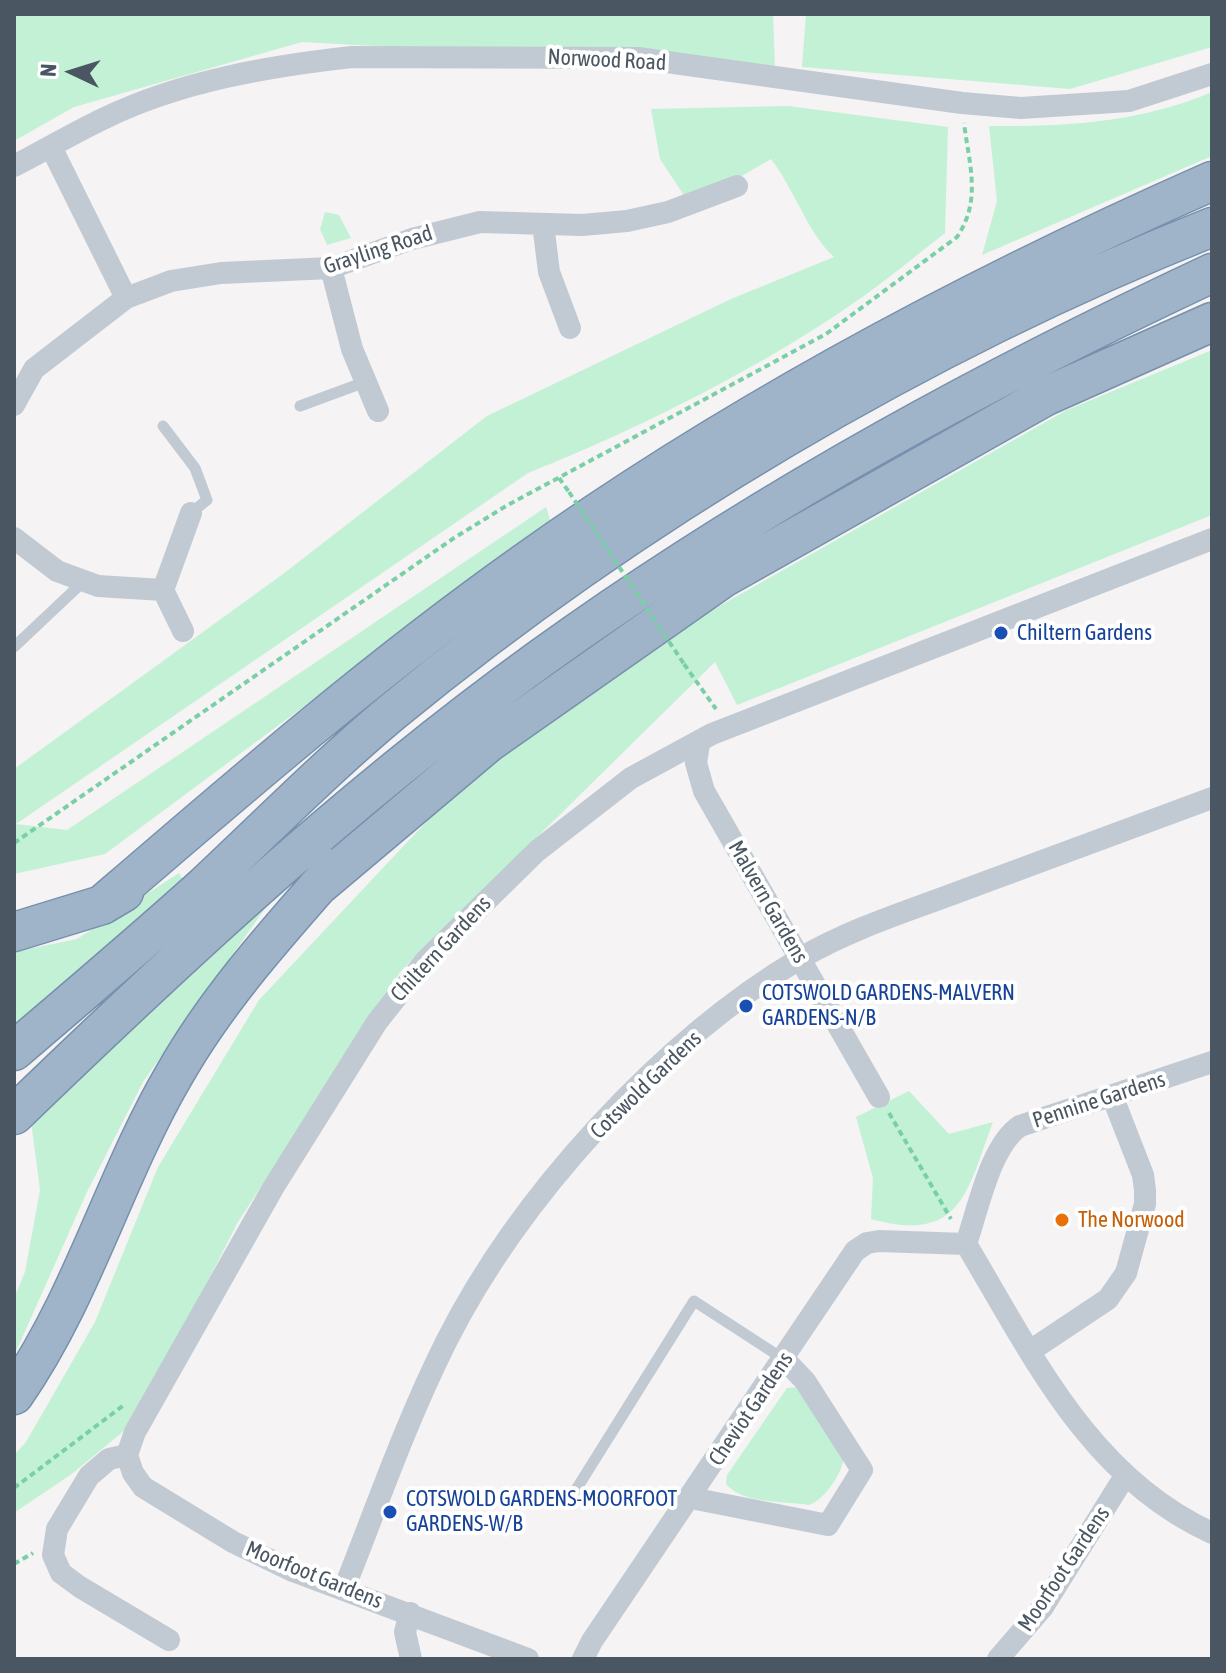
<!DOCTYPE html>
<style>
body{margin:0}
#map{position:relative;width:1226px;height:1673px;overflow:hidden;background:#f5f3f3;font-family:"Asap Condensed",sans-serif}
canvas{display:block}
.frame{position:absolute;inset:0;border:16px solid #4a5661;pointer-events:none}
.north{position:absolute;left:32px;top:32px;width:80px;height:80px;-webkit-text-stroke:6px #fff;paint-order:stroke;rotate:274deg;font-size:22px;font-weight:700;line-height:32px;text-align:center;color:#4a5661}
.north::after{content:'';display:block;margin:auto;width:28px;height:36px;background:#4a5661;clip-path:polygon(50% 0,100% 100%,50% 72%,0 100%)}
</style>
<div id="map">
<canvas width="1226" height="1673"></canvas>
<div class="frame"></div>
<div class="north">N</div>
</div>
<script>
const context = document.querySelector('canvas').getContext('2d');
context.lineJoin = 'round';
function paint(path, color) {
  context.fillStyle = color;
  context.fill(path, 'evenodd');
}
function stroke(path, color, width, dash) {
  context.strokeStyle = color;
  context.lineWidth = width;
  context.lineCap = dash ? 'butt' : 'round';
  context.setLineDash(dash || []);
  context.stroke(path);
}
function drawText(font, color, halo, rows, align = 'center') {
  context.font = font + ' "Asap Condensed",sans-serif';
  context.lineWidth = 8;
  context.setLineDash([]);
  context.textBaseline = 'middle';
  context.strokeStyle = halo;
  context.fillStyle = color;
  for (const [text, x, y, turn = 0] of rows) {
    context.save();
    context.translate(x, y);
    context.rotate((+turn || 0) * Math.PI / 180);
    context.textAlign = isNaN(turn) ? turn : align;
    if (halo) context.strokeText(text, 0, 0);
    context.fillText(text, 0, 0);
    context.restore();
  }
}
const green = new Path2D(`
 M14,14H773L775,68L302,42L74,107L14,141Z
 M806,14H1212V47L1070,89L802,67Z
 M1212,92V156L982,255L997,201L989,126C1065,127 1142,122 1212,92Z
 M788,106L948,127L945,233C919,253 894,274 868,293C771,363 639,429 528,473L16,824L67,830L546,507L551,523L105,854L14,874V769L283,574L487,416L731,299L834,257C807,232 795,190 771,159L740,177L687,200L660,159L651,109Z
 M325,212L339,215L351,238L327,245L320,229Z
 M1212,350V515L737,705L715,662L400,972L238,1222L136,1421L73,1473L14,1513V1455L26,1442L95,1322L158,1167L259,1000L473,772L652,644L1067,410Z
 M179,873L184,882L14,1036V952L77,939Z
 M266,907L143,1082L87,1192L14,1356V1298L25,1272L40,1190L31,1121Z
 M909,1091L949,1134L993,1122C967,1191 962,1244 871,1219L873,1178L856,1117Z
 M797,1387L844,1459C840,1476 825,1499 809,1505C784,1501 743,1504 726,1484L727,1475L787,1388Z`);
const path = new Path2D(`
 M559,478L569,492
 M684,664L716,709
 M14,843L454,538L506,506L826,334L957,237C982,200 969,164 964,123
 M889,1113L951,1219
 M14,1488L124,1405
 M14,1564L33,1553`);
const service = new Path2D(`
 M300,406L365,382
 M163,426L195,468L207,500L191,513
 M14,647L84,581
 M572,1496L694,1301L785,1360`);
const minor = new Path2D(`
 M51,147L126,298
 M14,166C45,150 75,132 107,117C182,81 270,66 352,57L638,58L962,103L1021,108L1129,101L1212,74
 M543,224L549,272L570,328
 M331,268L352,349L378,411
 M14,405L34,369L126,298L171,281L221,273L331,268L412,239L480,222L582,225L627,221L668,212L737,186
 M14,538L57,571L98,586L163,590L191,513
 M163,590L183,631
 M699,744L696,763L704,791L879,1097
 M966,1244C1032,1354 1089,1477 1212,1533
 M966,1244C978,1210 990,1146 1020,1126L1212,1062
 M1030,1351L1108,1299L1126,1273L1145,1204V1190L1143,1175L1113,1098
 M127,1455L135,1432L273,1188L377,1022L426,960L537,851L631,778L712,734L1212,539
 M127,1455L133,1473L143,1487L233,1542L293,1571L528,1659
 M127,1455L109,1459L89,1476L57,1529L53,1555L61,1573L80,1587L169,1640
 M691,1498L828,1525L862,1470L805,1381L785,1360
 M344,1589C377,1506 406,1422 446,1342C519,1197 661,1041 801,958C850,929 908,911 961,891C1045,860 1128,829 1212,798
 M410,1613L405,1632L411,1659
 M583,1659L592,1641L855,1251L867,1243L879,1241L966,1244
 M998,1659L1043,1607L1125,1476`);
const trunk = new Path2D(`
 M317,887L488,743L723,578L1046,396L1212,322
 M102,905C239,787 375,669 523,564C737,411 972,287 1212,181
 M14,932L102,905L124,892
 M14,1051C77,997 141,943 203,887C265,829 326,767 392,712C634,513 921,343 1212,227
 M14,1115C191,944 373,775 575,634C776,493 990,377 1212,273
 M14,1395C83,1296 114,1178 174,1075C217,999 276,934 334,868`);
const pathBridge = new Path2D(`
 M569,492L684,664`);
const markers = [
 [1001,633,8,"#1a4fb4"],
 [746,1006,8,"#1a4fb4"],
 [1062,1220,8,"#e8710a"],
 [390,1512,8,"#1a4fb4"]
];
const streetNames = [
 ["Norwood Road",607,60,3],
 ["Grayling Road",378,250,-18],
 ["Malvern Gardens",768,902,60],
 ["Chiltern Gardens",441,949,-47],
 ["Cotswold Gardens",646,1085,-44],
 ["Pennine Gardens",1099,1100,-18],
 ["Cheviot Gardens",751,1409,-56],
 ["Moorfoot Gardens",1064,1569,-56],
 ["Moorfoot Gardens",314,1575,22]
];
const transitNames = [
 ["Chiltern Gardens",1017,633],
 ["COTSWOLD GARDENS-MALVERN",762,993],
 ["GARDENS-N/B",762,1018],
 ["COTSWOLD GARDENS-MOORFOOT",406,1499],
 ["GARDENS-W/B",406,1524]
];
const foodNames = [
 ["The Norwood",1078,1220]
];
paint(green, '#c3f1d5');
stroke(trunk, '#7690ad', 41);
stroke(path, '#7ad0a6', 4, [6, 4]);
stroke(service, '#c1cad2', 11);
stroke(minor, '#c1cad2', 22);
stroke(trunk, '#9fb4c9', 38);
stroke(pathBridge, '#7ad0a6', 4, [6, 4]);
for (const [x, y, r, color] of markers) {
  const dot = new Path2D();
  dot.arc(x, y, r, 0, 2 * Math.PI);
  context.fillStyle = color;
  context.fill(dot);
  stroke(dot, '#fff', 3);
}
drawText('22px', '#4a5661', '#fff', streetNames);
drawText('22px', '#164399', '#fff', transitNames, 'left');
drawText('22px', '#c56008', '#fff', foodNames, 'left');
</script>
